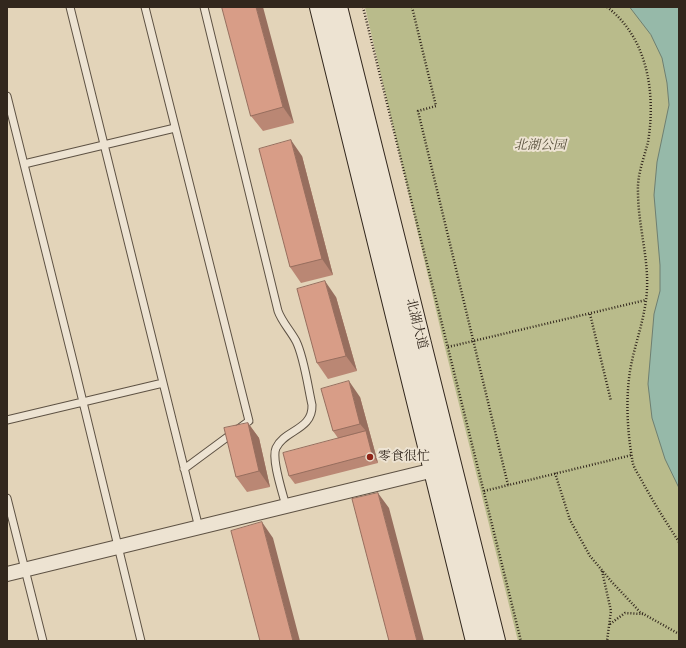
<!DOCTYPE html>
<meta charset="utf-8">
<style>
body{margin:0}
#map{position:relative;width:686px;height:648px;overflow:hidden;background:#e3d4b9;font-family:"Libre Bodoni",serif}
canvas{display:block}
.frame{position:absolute;inset:0;border:8px solid #32271d;pointer-events:none}
</style>
<div id="map">
<canvas width="686" height="648"></canvas>
<div class="frame"></div>
</div>
<script>
const context = document.querySelector('canvas').getContext('2d');
context.lineJoin = 'round';
function paint(path, color) {
  context.fillStyle = color;
  context.fill(path, 'evenodd');
}
function stroke(path, color, width, dash) {
  context.strokeStyle = color;
  context.lineWidth = width;
  context.lineCap = dash ? 'butt' : 'round';
  context.setLineDash(dash || []);
  context.stroke(path);
}
function drawText(font, color, halo, rows, align = 'center') {
  context.font = font + ' "Libre Bodoni","Noto Serif SC",serif';
  context.lineWidth = 4;
  context.setLineDash([]);
  context.textBaseline = 'middle';
  context.strokeStyle = halo;
  context.fillStyle = color;
  for (const [text, x, y, turn = 0] of rows) {
    context.save();
    context.translate(x, y);
    context.rotate((+turn || 0) * Math.PI / 180);
    context.textAlign = isNaN(turn) ? turn : align;
    if (halo) context.strokeText(text, 0, 0);
    context.fillText(text, 0, 0);
    context.restore();
  }
}
const green = new Path2D(`
 M365,7H679V641H518L443,340Z`);
const water = new Path2D(`
 M630,7H679V488L665,459L652,418L648,384L654,314L660,291V265L654,195L657,162L669,105L667,83L662,58L651,35Z`);
const path = new Path2D(`
 M363,7L521,641
 M412,7L436,106L418,111L508,485
 M607,7C648,38 656,94 648,142C644,158 637,175 638,192C638,228 651,264 646,300C643,324 634,347 630,371C626,397 627,425 631,452C632,456 632,460 633,464C635,470 640,477 643,483C654,503 666,522 679,542
 M590,314L611,401
 M448,347L646,300
 M555,473L570,520L590,556L611,581L640,612L679,634
 M484,491L632,455
 M602,571L611,611L607,641
 M610,624L625,613L643,614`);
const lane = new Path2D(`
 M70,7L199,528
 M145,7L249,421L184,469
 M204,7L278,311C282,322 290,330 296,341C304,357 308,387 312,405C313,430 284,430 276,448C271,459 283,494 286,506
 M7,96L74,365L141,641
 M24,164L175,128
 M7,420L163,383
 M7,498L43,641`);
const street = new Path2D(`
 M7,574L434,470`);
const secondary = new Path2D(`
 M320,7L476,641
 M337,7L495,641`);
const wall = new Path2D(`
 M222,7L294,123L263,131L251,116Z
 M302,156L333,275L301,283L290,267Z
 M336,297L357,371L328,379L317,363Z
 M360,397L378,463L295,484L289,476L338,438L333,431Z
 M248,423L259,438L270,487L247,492L236,477Z`);
const shadedWall = new Path2D(`
 M256,7H263L294,123L283,107Z
 M291,140L302,156L333,275L322,259Z
 M325,281L336,297L357,371L346,356Z
 M349,381L360,397L378,463L372,454L366,431L360,424Z
 M248,423L259,438L270,487L259,471Z
 M378,493L389,508L424,641H417Z
 M262,522L273,538L300,641H293Z`);
const building = new Path2D(`
 M222,7H256L283,107L251,116Z
 M291,140L322,259L290,267L259,149Z
 M325,281L346,356L317,363L297,289Z
 M349,381L360,424L333,431L321,389Z
 M248,423L259,471L236,477L224,428Z
 M366,431L372,454L289,476L283,453Z
 M378,493L417,641H389L352,499Z
 M262,522L293,641H260L231,531Z`);
const markers = [
 [370,457,4,"#8f2418"]
];
const parkNames = [
 ["北湖公园",540,146]
];
const streetNames = [
 ["北湖大道",416,324,76]
];
const poiNames = [
 ["零食很忙",378,457]
];
paint(green, '#b9bb8b');
paint(water, '#96b9a9');
stroke(water, '#6e7f71', 1);
stroke(lane, '#5e5244', 9);
stroke(street, '#5e5244', 16);
stroke(secondary, '#32271d', 22);
stroke(path, '#32271d', 2.5, [1, 2]);
stroke(lane, '#ede3d2', 7);
stroke(street, '#ede3d2', 14);
stroke(secondary, '#ede3d2', 20);
paint(wall, '#ba8774');
paint(shadedWall, '#976e5e');
paint(building, '#d89d87');
stroke(building, '#976e5e', 1);
for (const [x, y, r, color] of markers) {
  const dot = new Path2D();
  dot.arc(x, y, r, 0, 2 * Math.PI);
  context.fillStyle = color;
  context.fill(dot);
  stroke(dot, '#ede3d2', 1.5);
}
drawText('italic 13px', '#544c38', '#ede3d2', parkNames);
drawText('13px', '#32271d', '#ede3d2', streetNames);
drawText('13px', '#32271d', '#ede3d2', poiNames, 'left');
</script>
